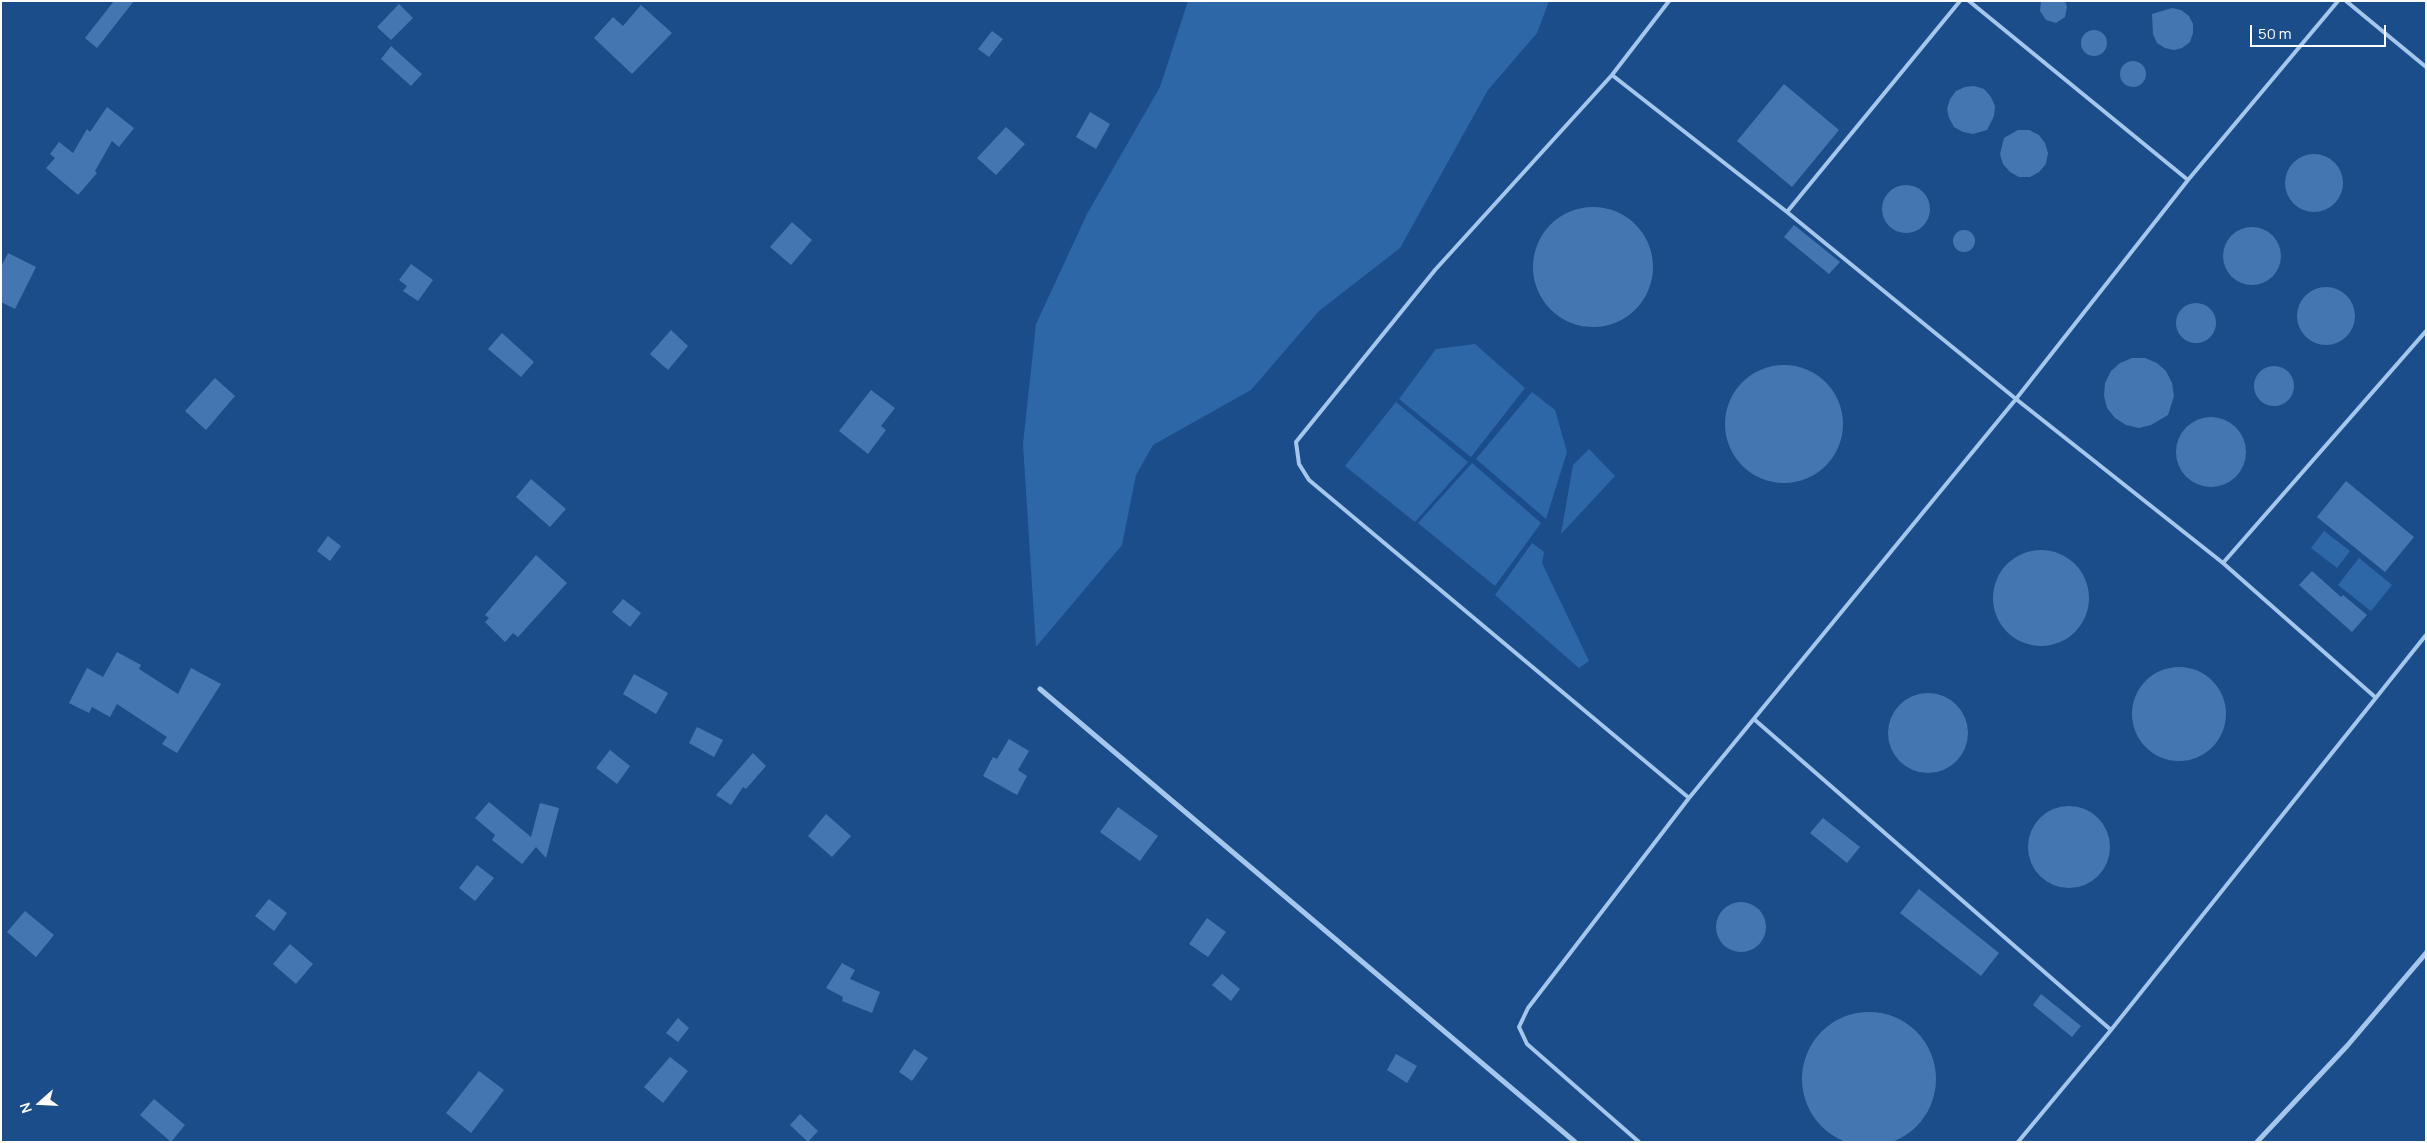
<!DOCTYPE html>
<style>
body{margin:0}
#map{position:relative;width:2427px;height:1143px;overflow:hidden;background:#1b4d8a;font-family:Manrope,sans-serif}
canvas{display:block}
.frame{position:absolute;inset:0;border:2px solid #fff;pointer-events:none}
.north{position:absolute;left:15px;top:1078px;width:50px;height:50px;-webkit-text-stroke:4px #1b4d8a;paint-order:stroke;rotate:251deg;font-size:14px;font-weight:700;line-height:20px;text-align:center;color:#fff}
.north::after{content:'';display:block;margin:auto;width:18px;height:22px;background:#fff;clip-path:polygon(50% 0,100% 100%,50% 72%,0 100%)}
.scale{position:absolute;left:2250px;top:25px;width:136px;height:22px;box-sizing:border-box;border:2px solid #fff;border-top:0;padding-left:6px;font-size:15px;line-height:18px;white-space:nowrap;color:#fff;-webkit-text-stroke:4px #1b4d8a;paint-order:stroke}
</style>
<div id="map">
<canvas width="2427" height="1143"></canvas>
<div class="frame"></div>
<div class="north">N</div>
<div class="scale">50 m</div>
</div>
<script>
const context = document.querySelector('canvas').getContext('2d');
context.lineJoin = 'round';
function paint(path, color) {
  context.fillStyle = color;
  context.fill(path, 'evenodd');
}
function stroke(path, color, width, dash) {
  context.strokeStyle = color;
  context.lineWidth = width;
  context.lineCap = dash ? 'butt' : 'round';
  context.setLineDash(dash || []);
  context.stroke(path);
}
const green = new Path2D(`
 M1188,1H1549L1537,33L1488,90L1400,248L1319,311L1251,390L1153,445L1136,475L1122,545L1036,647L1023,444L1036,324L1087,214L1160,87Z
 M1475,344L1525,388L1471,457L1399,399L1436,349Z
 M1532,392L1555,410L1567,452L1546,519L1476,459Z
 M1396,402L1468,462L1415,522L1345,466Z
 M1589,449L1615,476L1561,534L1573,465Z
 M1472,463L1541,523L1495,586L1418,523Z
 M2324,531L2350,551L2337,568L2311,548Z
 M1532,543L1544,552L1542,563L1589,661L1579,668L1495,595Z
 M2359,558L2392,585L2371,611L2338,585Z`);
const building = new Path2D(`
 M114,1H134L97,48L85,38Z
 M2041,1H2065L2067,7L2065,17L2056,23L2046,20L2040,11Z
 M399,4L413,18L391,40L377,27Z
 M641,5L672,33L632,74L594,38L613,17L623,26Z
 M2172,8L2181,10L2189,16L2193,24V33L2190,42L2182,48L2174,50L2165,48L2157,43L2153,34L2152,14Z
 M2081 43a13 13 0 1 1 26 0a13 13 0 1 1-26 0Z
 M992,31L1003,39L989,57L978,49Z
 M391,46L422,74L411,86L381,59Z
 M2120 74a13 13 0 1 1 26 0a13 13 0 1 1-26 0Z
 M1784,84L1839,130L1792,187L1737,141Z
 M1974,86L1984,89L1991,97L1995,106L1994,116L1987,130L1973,134L1963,132L1954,127L1949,118L1947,109L1950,99L1956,91L1965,87Z
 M107,107L134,128L119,147L112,141L95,171L97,173L78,195L46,168L55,158L50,154L59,142L73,153L87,129L90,132Z
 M1090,112L1110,124L1096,149L1076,137Z
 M1006,127L1025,144L996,175L977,158Z
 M2018,130H2029L2039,135L2045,143L2048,153L2046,164L2039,172L2030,177H2019L2010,172L2003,164L2000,154L2004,138Z
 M2285 183a29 29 0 1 1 58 0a29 29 0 1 1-58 0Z
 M1882 209a24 24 0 1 1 48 0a24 24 0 1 1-48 0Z
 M1533 267a60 60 0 1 1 120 0a60 60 0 1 1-120 0Z
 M792,222L812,240L791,265L770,247Z
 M1794,225L1840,262L1829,274L1784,237Z
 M2223 256a29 29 0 1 1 58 0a29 29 0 1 1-58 0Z
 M1953 241a11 11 0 1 1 22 0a11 11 0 1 1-22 0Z
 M8,253L36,267L15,309L1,302V267Z
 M411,264L433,280L418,301L403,291L407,286L399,280Z
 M2297 316a29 29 0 1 1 58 0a29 29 0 1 1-58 0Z
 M2176 323a20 20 0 1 1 40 0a20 20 0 1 1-40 0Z
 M671,330L688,346L668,370L650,354Z
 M502,333L534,362L521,377L488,349Z
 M2132,358H2145L2157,363L2166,371L2172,383L2174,396L2168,415L2151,425L2139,428L2126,425L2115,418L2107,408L2104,396L2105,383L2111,371L2120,363Z
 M1725 424a59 59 0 1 1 118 0a59 59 0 1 1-118 0Z
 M2254 386a20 20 0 1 1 40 0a20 20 0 1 1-40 0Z
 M215,378L235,396L206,430L185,411Z
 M871,390L895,408L881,426L886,430L868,454L839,431Z
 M2176 452a35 35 0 1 1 70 0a35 35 0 1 1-70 0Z
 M531,479L566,509L550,527L516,497Z
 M2346,481L2414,537L2385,572L2317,517Z
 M328,536L341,546L330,561L317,551Z
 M1993 598a48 48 0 1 1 96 0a48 48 0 1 1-96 0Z
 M536,555L567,583L518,637L513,633L505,642L485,622L489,618L485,615Z
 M2312,571L2341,597L2343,595L2367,615L2352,632L2299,585Z
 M623,599L641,613L630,627L612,612Z
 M117,652L141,665L139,669L178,694L191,668L221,684L177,753L162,744L167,737L117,704L110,717L92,707L89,713L69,703L87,668L103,677Z
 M2132 714a47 47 0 1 1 94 0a47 47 0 1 1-94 0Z
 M634,674L668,693L656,714L623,694Z
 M1888 733a40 40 0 1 1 80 0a40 40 0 1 1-80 0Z
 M697,727L723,740L714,757L689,743Z
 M1009,739L1029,751L1018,770L1027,776L1017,795L983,776L993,757L997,759Z
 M610,750L630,766L617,784L596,768Z
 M753,753L766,766L746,789L743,787L731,805L716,795Z
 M489,802L531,837L540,803L559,808L546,858L536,847L522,864L492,840L495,835L475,818Z
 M2028 847a41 41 0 1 1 82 0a41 41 0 1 1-82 0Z
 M1118,807L1158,836L1140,861L1100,832Z
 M826,814L851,836L832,857L808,836Z
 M1823,818L1860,847L1847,863L1810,833Z
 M477,865L494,878L475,901L459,888Z
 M1919,889L1999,953L1981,976L1900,913Z
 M269,899L287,913L274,931L255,916Z
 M1716 927a25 25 0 1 1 50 0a25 25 0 1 1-50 0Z
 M25,911L54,935L36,957L7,932Z
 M1207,918L1226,932L1208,957L1189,944Z
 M290,944L313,964L296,984L273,964Z
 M842,963L855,970L850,979L880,992L872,1013L842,1001L843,997L826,988Z
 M1222,974L1240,989L1231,1001L1212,985Z
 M2041,994L2081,1026L2072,1037L2033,1005Z
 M1802 1079a67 67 0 1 1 134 0a67 67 0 1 1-134 0Z
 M678,1018L689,1028L678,1042L666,1033Z
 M914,1049L928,1058L912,1081L899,1072Z
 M1396,1054L1417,1066L1407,1083L1387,1070Z
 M670,1057L688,1071L663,1103L644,1087Z
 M479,1071L504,1090L471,1133L446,1113Z
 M154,1099L185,1125L171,1142L140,1115Z
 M800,1114L818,1131L808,1142L790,1125Z`);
const lane = new Path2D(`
 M1669,1L1612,75L1435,270L1296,442L1299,464L1309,480L1689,798
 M1969,1L2188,180
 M2346,1L2426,67
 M1612,75L1787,212L2016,399L2223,563L2375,697
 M1787,212L1960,1
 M2223,563L2426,331
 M1755,720L2111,1030
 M1639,1142L1527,1044L1519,1027L1528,1008L1689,798L2016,399L2188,180L2338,1
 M2018,1142L2111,1030L2426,635`);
const street = new Path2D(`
 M1040,689L1575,1142
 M2257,1142L2347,1046L2426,953`);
paint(green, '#2e67a8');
paint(building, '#4477b2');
stroke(lane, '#a5c7ed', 4);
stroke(street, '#a5c7ed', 5);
</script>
